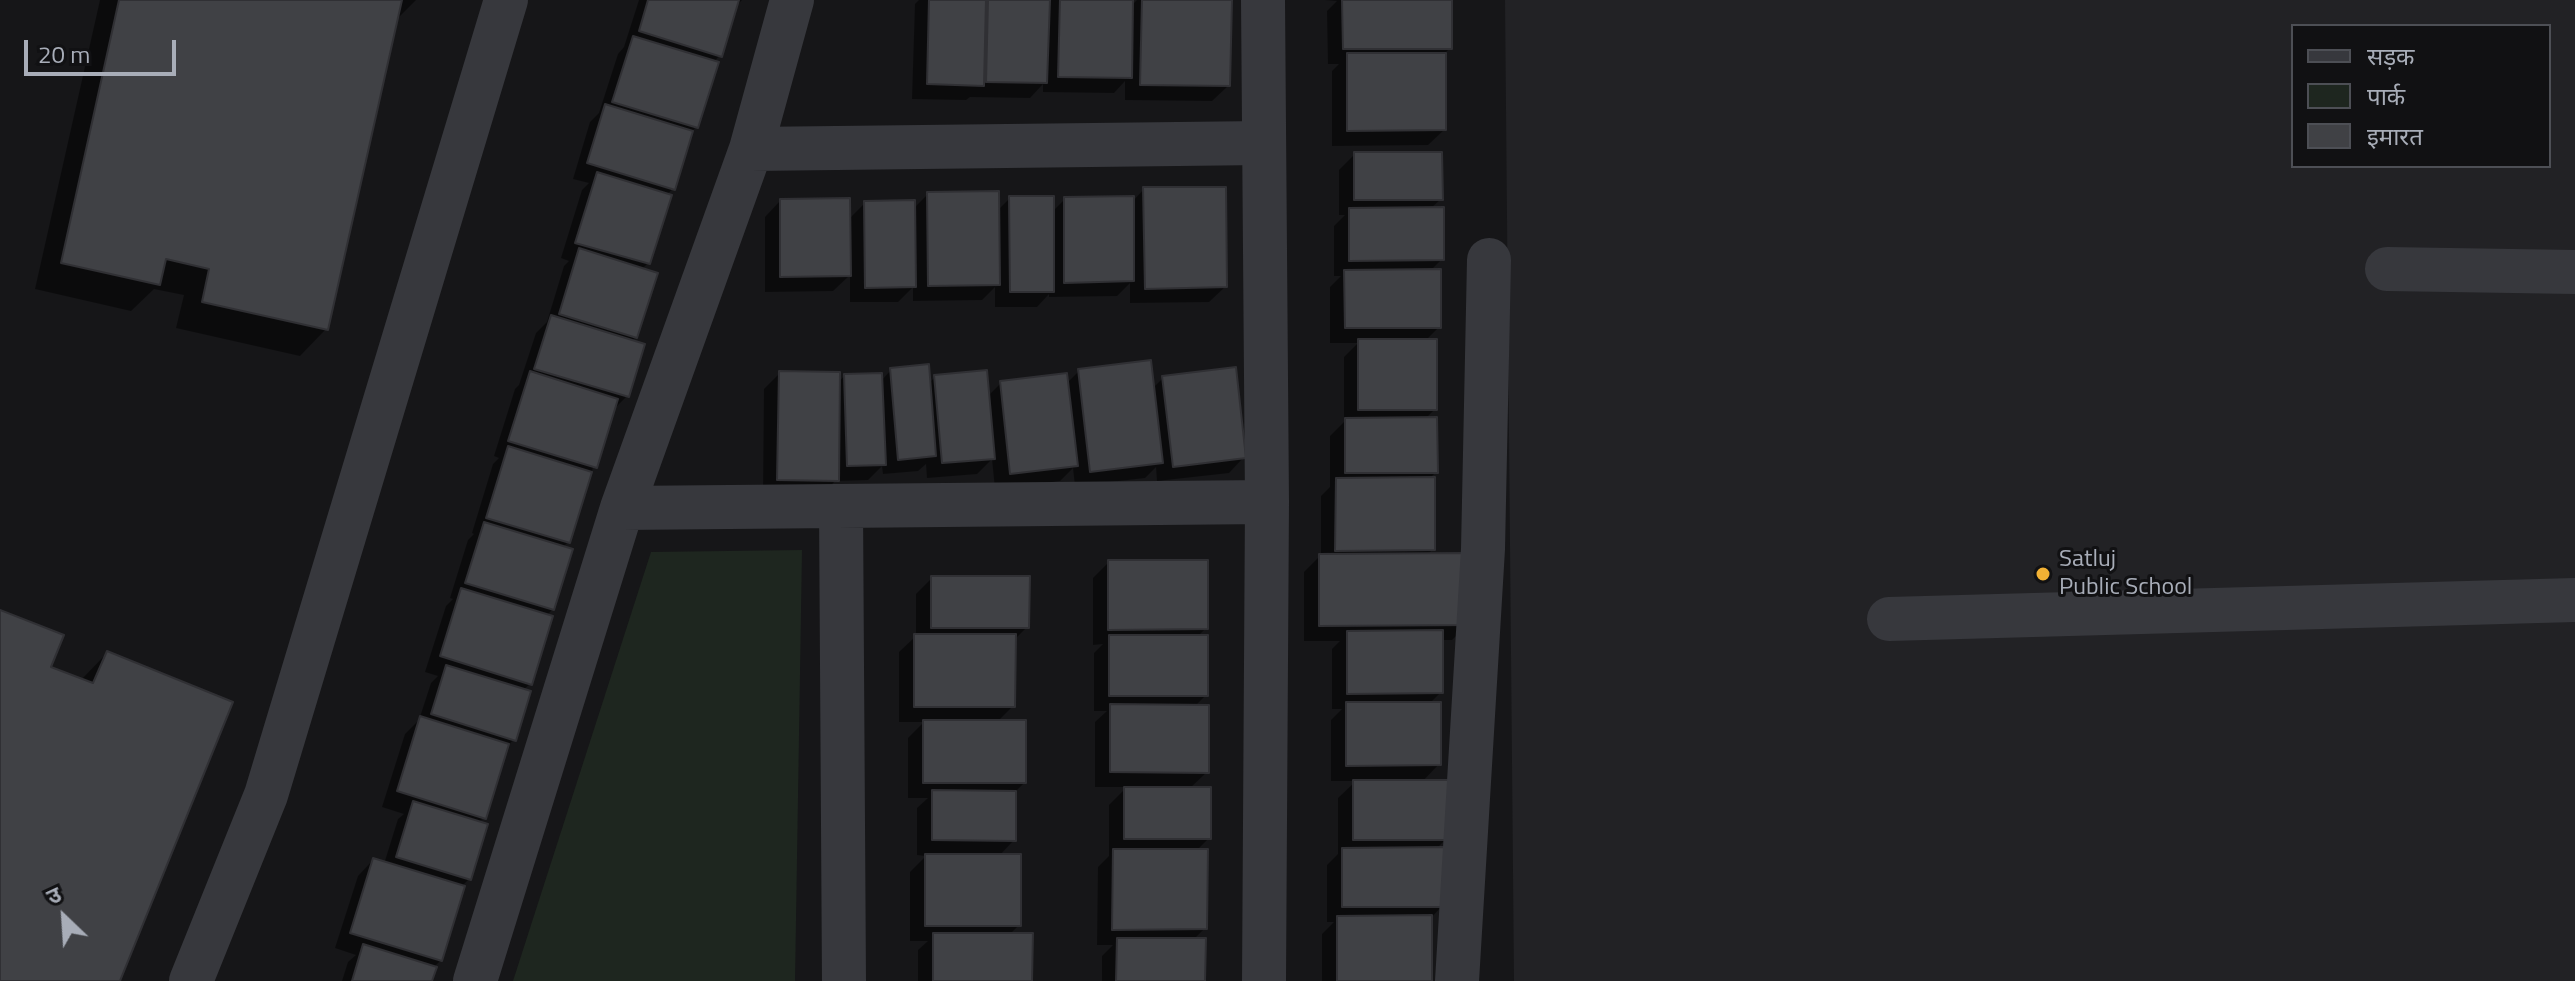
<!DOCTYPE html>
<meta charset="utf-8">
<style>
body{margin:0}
#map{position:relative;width:2575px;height:981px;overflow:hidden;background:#161618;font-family:"Titillium Web","Noto Sans Devanagari",sans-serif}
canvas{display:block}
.legend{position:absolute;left:2291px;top:24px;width:260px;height:144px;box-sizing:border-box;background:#111113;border:2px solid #4d4f55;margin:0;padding:10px 14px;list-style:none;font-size:24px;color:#a8adb8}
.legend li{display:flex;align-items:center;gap:16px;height:40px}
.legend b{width:40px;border:2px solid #4d4f55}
.north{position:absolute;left:24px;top:877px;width:80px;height:80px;-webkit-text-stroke:6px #111113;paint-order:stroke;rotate:335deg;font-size:22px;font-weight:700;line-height:32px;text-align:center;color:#a8adb8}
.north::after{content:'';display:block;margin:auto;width:28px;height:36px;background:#a8adb8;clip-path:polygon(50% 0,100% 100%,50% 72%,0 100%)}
.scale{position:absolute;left:24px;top:40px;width:152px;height:36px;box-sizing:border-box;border:4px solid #a8adb8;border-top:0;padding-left:10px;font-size:24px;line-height:28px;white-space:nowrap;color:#a8adb8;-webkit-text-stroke:6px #111113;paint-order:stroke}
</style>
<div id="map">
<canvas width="2575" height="981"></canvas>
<ul class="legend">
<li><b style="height:10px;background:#37383d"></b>सड़क</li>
<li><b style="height:22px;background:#1e261f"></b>पार्क</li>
<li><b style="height:22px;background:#404145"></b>इमारत</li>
</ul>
<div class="north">उ</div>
<div class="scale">20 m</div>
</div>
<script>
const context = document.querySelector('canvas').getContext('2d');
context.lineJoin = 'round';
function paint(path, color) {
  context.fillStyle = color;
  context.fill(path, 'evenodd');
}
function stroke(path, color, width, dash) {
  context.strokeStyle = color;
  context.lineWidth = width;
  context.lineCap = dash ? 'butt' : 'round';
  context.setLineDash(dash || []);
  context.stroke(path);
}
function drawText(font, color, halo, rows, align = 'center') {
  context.font = font + ' "Titillium Web",sans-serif';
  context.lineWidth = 6;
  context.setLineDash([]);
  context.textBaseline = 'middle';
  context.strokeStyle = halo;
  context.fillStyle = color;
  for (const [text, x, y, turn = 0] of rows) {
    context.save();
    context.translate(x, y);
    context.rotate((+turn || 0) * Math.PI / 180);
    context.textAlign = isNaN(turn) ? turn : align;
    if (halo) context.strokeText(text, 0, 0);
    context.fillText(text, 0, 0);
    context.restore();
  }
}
const built = new Path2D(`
 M1505,0H2575V981H1514ZM2293,26H2549V166H2293Z`);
const green = new Path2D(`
 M802,550L795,981H513L651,552Z`);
const shadow = new Path2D(`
 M100,0H416L396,20L326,329L300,356L176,328L184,295L154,289L131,311L35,289Z
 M639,0H742L735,7L720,55L713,63L696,127L691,132L673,189L666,195L669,196L648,263L641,270L636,337L630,342L627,396L612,411L568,542L562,548L553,609L546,616L530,684L523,690L514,739L506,748L484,817L478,823L469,879L461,887L441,960L435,966L430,981H342L348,962L356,955L335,948L358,876L373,860L384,864L398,819L404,814L382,807L405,734L419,720L431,683L438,676L425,672L446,606L453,599L450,598L468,540L474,534L472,533L493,464L499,458L494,456L515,389L519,385L536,333L547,322L564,266L569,261L561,258L582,190L589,183L573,179L590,122L599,113L618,54L624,47Z
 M919,0H1131V6L1137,0H1230L1228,86L1212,101L1125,100V81L1114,93L1043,92V84L1030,98L970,97L966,100L912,99L915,4Z
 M1325,0H1450V48L1444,54V130L1428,145L1332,146V71L1339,64H1328L1327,11L1337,1Z
 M1355,154L1441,199L1430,209L1442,259L1430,271L1439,327L1425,341L1435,409L1425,419L1436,472L1429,479L1432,550L1427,555L1468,624L1452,640H1441V692L1429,704L1439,764L1422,782L1446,839L1436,849L1442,906L1430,919V981H1322V934L1334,922H1327V865L1338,854V798L1356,781H1331V720L1342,709H1332V649L1340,641H1304V572L1321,555V496L1330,487V436L1344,422V357L1358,343H1330V287L1341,276H1334V226L1345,215H1339V170Z
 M1144,189L1225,287L1209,302L1130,303V283L1117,296L1049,297V294L1037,307H995V287L982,300L913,301V287L898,302H850V275L833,291L765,292V217L780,201L848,220L865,203L913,209L928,194L997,211L1010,198L1052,212L1065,199L1132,202Z
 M891,370L928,384L935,377L988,396L1001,383L1066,384L1079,371L1152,389L1163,378L1244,457L1229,473L1157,481L1156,467L1145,478L1075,486L1073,468L1060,481L995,489L992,459L977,474L927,478L926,464L918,471L883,474L882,466L868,480L835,481L821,496L763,495L764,389L780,373L838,383L844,376L881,381Z
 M1109,562L1206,628L1197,637L1206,695L1194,707L1207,772L1189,789L1209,838L1196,851L1205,928L1193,940L1203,981H1102V956L1113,945H1097L1098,867L1109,856V805L1127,787H1095V722L1107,711H1094V653L1103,644L1093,645V578Z
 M932,578L1027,627L1014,640L1013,706L997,722L1024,783L1014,793V840L999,856L1019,925L1009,935L1030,981H918V950L928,941H910V872L926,856L917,855V808L928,798H908V738L924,722H899V652L916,636V594Z
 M0,612L48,668L80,681L107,653L117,981H0Z`);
const building = new Path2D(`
 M119,0H402L328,330L202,302L209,269L166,259L160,285L61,263Z
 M648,0H739L722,57L639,31Z
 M929,0H986L984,86L927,84Z
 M988,0H1050L1047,83L986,82Z
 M1060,0H1133L1132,78L1058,77Z
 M1142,0H1232L1230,86L1140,85Z
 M1342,0H1452V49H1343Z
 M633,36L719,62L698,128L612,102Z
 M1347,53H1446V130L1347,131Z
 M605,104L693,131L675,190L587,163Z
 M1354,152H1442L1443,200H1354Z
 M597,172L672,195L650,264L575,243Z
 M1143,187H1226L1227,287L1145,289Z
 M999,191L1000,285L928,286L927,192Z
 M1009,196H1054V292H1010Z
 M1134,196V281L1064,283V197Z
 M850,198L851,276L780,277V199Z
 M915,200L916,287L865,288L864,201Z
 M1444,207V260L1349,261V208Z
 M579,248L658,273L637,338L559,314Z
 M1441,269V328H1345L1344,270Z
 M551,315L645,344L629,397L534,369Z
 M1358,339H1437V410H1358Z
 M1151,360L1163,463L1090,472L1078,369Z
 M929,364L936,456L898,460L890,368Z
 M1236,367L1246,458L1173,467L1162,376Z
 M987,370L995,459L942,463L934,375Z
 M530,371L618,399L597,468L508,441Z
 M779,371L840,372L839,481L777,480Z
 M882,373L886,465L847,466L844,374Z
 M1067,373L1078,466L1010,474L1000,381Z
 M1437,417L1438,473H1345V418Z
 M508,446L592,472L570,543L486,518Z
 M1435,477V550L1335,551L1336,478Z
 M484,522L573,549L554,610L465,583Z
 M1469,553L1470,625L1319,626V554Z
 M1108,560H1208V629L1108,630Z
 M931,576H1030L1029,628H931Z
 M461,588L553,616L532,685L440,656Z
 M0,610L64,635L51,667L93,683L107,651L233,702L120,981H0Z
 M1443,630V693L1347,694V631Z
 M914,634H1016L1015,707H914Z
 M1109,635H1208V696H1109Z
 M446,665L531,691L516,741L431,714Z
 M1346,702H1441V765L1346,766Z
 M1110,704L1209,705V773L1110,772Z
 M420,716L509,744L486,819L397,791Z
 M923,720H1026V783H923Z
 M1353,780H1448V840H1353Z
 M1124,787H1211V839H1124Z
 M932,790L1016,791V841L932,840Z
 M413,801L488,824L471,880L396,857Z
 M1444,847V907H1342V848Z
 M1113,849H1208L1207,929L1112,930Z
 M925,854H1021V926H925Z
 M373,858L465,886L442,961L350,933Z
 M1432,915V981H1337V916Z
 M933,933H1033L1032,981H933Z
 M1117,938H1206L1205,981H1116Z
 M363,944L437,967L432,981H352Z`);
const minor = new Path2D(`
 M1263,0L1267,502L1264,981
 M751,149L1263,143
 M2387,269L2575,272
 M841,506L844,981
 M622,508L1267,502
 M1889,619L2575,600
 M191,981L266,795L506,0
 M475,981L622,508L751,149L792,0
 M1457,981L1483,549L1489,260`);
const markers = [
 [2043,574,8,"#f2b134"]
];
const poiNames = [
 ["Satluj",2059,560],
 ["Public School",2059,588]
];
paint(built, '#222225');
paint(green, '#1e261f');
paint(shadow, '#0007');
paint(building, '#404145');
stroke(building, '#303034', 2);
stroke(minor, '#37383d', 44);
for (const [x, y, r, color] of markers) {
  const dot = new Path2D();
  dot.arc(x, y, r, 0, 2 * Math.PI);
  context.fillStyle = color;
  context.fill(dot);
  stroke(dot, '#111113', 3);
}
drawText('24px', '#a8adb8', '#111113', poiNames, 'left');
</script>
